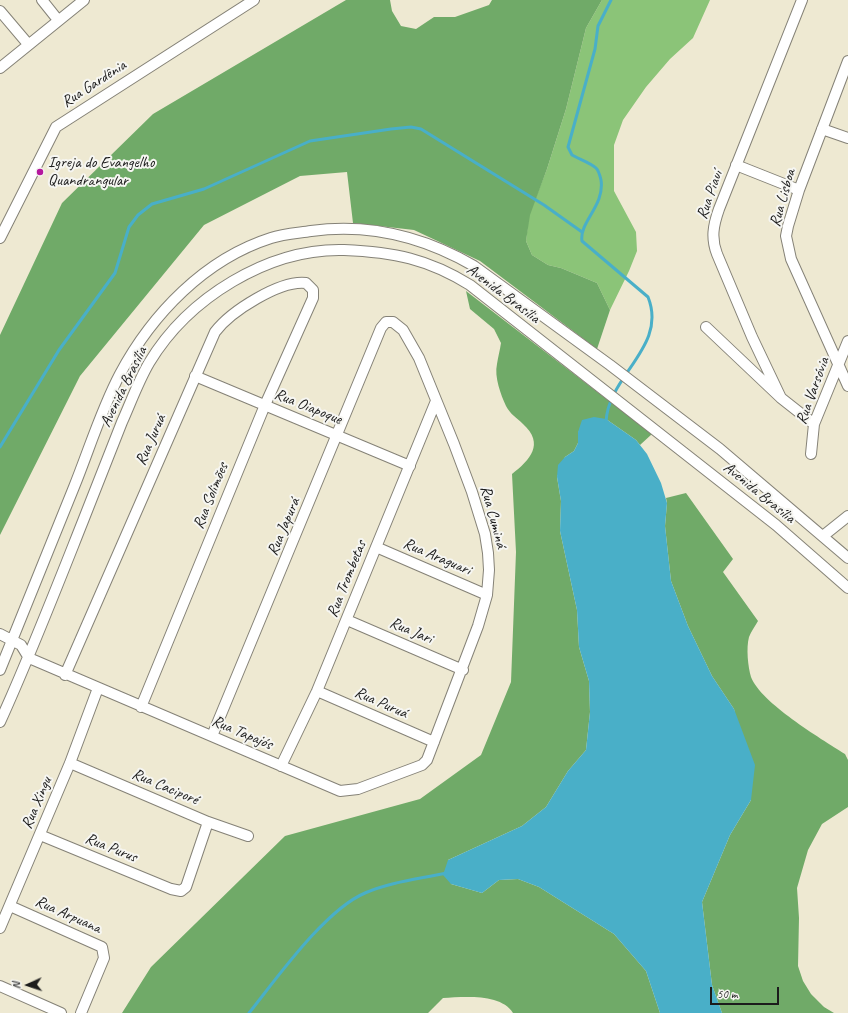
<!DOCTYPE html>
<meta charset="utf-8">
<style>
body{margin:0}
#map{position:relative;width:848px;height:1013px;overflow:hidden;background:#eee9d2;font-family:Caveat,sans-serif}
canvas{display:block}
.north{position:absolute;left:8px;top:965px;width:40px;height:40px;-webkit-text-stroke:3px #f6f6f2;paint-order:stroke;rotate:267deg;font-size:11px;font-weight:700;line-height:16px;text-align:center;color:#1c1c1c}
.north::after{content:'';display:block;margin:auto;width:14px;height:18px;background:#1c1c1c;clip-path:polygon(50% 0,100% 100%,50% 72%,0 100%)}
.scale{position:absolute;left:710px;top:987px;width:69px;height:18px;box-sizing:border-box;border:2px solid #1c1c1c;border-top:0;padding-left:5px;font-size:12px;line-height:14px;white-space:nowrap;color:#1c1c1c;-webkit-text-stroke:3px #f6f6f2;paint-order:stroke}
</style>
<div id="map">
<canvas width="848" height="1013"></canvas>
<div class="north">N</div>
<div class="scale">50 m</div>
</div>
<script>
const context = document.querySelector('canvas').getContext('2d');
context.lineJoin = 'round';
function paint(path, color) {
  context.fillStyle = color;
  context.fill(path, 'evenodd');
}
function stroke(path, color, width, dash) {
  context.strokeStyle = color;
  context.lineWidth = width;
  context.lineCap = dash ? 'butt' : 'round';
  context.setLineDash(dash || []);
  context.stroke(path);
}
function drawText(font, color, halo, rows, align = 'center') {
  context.font = font + ' Caveat,sans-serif';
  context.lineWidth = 4;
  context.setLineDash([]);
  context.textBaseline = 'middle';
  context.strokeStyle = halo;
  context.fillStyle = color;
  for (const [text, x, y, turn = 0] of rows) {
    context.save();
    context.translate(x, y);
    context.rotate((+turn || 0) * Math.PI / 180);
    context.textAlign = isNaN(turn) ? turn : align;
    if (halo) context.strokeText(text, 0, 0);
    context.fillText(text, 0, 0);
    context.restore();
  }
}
const green = new Path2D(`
 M602,0H710L693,38L670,59L646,87L623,120L614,145V191L636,232L637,251L629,271L610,310L597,283L561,268L548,265L532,255L526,241L529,215L547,169L566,109L586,28Z`);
const forest = new Path2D(`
 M346,0H390L392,11L401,26L416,29L434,17H455L489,5L492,0H602L586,28L566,109L547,169L530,215L526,241L532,255L548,265L561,268L597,283L610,310L597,349L480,261L414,230L353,223L347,172L300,176L204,225L80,376L0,535V335L62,203L153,114Z
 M466,291L652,434L640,445L636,440L606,419L578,432V443L574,451L565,457L557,477L561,501L560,531L577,610L579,647L589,681L590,712L586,750L568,771L546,807L522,826L448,860L451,884L482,893L499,880L518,879L539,887L614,934L646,971L660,1013H513C501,993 463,997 443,998L428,1013H122L151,967L285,836L420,799L481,755L511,682L516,552L512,474C530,460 545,444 523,424C517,418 510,414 506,406C501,395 494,377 497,364C498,357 500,350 501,343L494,329L470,309Z
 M686,493L733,559L723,572L758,621C755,626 751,632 749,637C746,648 748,667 751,677C761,703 820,738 845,754L848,760V807L822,824L808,850L797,888L799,918L798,966L803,981L811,994L824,1007L834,1013H722L712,985L702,902L730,835L751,800L734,709L712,676L688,626L671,581L665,526L667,503L666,498Z`);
const water = new Path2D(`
 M594,417L606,419L636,440L647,454L661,483L667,503L665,526L671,581L688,626L712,676L734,709L755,765L751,800L730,835L702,902L712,985L722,1013H660L646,971L614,934L539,887L518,879L499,880L482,893L451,884L443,875L448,860L522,826L546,807L568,771L586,750L590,712L589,681L579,647L577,610L560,531L561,501L557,477L558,465L565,457L574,451L578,443V432L582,420Z`);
const stream = new Path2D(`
 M606,422C608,375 668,347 648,297L582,241C579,222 605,206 601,180C600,176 599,171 596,168C591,163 579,159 572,155L568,147L595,49L598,26L611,0
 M0,447L59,350L115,273L129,227L138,215L152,204L204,189L310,141L391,129L411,127L421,129L544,205L582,232
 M249,1013C277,978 325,910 365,893C390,882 419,879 446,873`);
const minor = new Path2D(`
 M42,0L58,20
 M0,11L28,44
 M848,61L799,190L788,226L786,236L791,259L848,386
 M0,68L84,0
 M822,129L848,138
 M736,165L799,190
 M0,238L56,127L254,0
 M706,327L781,398L814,424
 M195,376L410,466
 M781,398L752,337L717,254C711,238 713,226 719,209L802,0
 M811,454L814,424L848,341
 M823,536L848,516
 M376,547L487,595
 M347,620L463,670
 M0,634L21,645L29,658L340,791L358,789L422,765L427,760L478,626L487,595L489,570L488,553L485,534L472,492L454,444L419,358L403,330L393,322H386L381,328L212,736
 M0,670C25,609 49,548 74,487C89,450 101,410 120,374C152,314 205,259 271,238C283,234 298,233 311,231C369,223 424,237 474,266L610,365L720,449L848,558
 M65,675L215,332C231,311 280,280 306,283L313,290V298L265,405L141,707
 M317,691L434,742
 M0,722C30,656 56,589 83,521C96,488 109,455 122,422C131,402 138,382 149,363C188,298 268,248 344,250C394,252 428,259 470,285L776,525L848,588
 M70,763L208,822L248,836
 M281,766L317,691L436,401
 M40,835L171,889L181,891L186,887L208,822
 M10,906L102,947L104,958L81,1013
 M0,928L70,763L98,688
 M0,986L61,1013`);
const markers = [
 [40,172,4,"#b5179e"]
];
const streetNames = [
 ["Rua Gardênia",94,84,-33],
 ["Rua Piauí",710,195,-71],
 ["Rua Lisboa",783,198,-74],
 ["Avenida Brasília",503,294,37],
 ["Avenida Brasília",124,387,-64],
 ["Rua Varsóvia",813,391,-70],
 ["Rua Oiapoque",308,407,22],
 ["Rua Juruá",151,440,-66],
 ["Avenida Brasília",759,493,39],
 ["Rua Solimões",211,496,-68],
 ["Rua Cuminá",493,517,75],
 ["Rua Japurá",284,527,-67],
 ["Rua Araguari",437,557,23],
 ["Rua Trombetas",347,579,-68],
 ["Rua Jari",411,631,23],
 ["Rua Puruá",381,703,24],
 ["Rua Tapajós",242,733,23],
 ["Rua Caciporé",165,787,23],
 ["Rua Xingu",37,803,-67],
 ["Rua Purus",111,848,22],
 ["Rua Arpuana",68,915,24]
];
const poiNames = [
 ["Igreja do Evangelho",48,163],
 ["Quandrangular",48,181]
];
paint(green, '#8bc478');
paint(forest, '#70aa68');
paint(water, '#49afc8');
stroke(stream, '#49afc8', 3);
stroke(minor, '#858277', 12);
stroke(minor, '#fff', 10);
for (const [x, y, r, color] of markers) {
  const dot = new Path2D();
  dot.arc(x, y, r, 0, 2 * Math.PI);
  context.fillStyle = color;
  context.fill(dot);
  stroke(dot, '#f6f6f2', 1.5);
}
drawText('16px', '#1c1c1c', '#f6f6f2', streetNames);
drawText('16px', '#1c1c1c', '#f6f6f2', poiNames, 'left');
</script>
